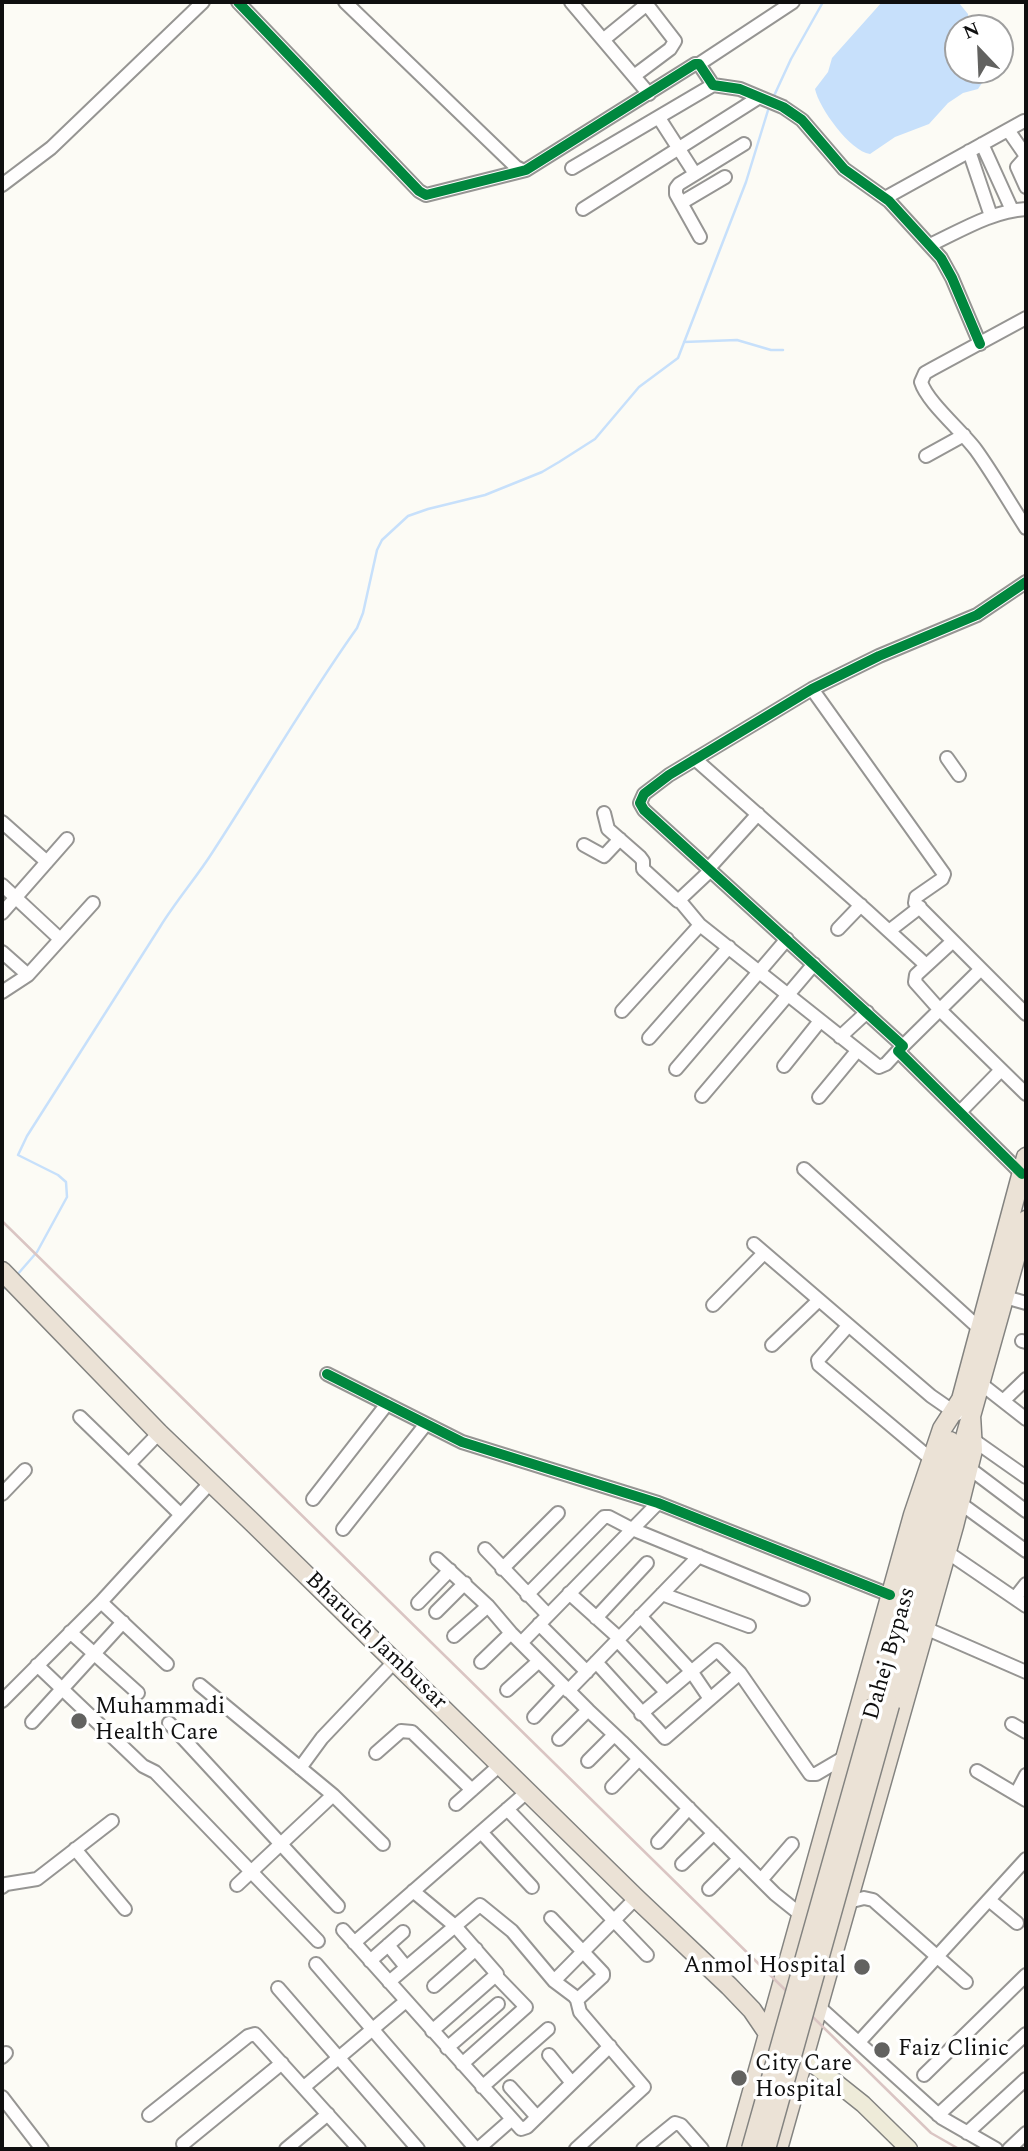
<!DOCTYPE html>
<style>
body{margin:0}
#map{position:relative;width:1028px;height:2151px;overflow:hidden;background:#fcfbf5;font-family:Spectral,serif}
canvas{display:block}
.frame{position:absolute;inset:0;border:4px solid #0f0f0f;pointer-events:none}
.north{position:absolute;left:944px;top:14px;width:70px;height:70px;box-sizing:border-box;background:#fff;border:2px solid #9f9f9f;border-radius:50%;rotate:337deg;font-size:19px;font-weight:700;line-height:28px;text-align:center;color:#0f0f0f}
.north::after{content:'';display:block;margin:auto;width:24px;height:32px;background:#626260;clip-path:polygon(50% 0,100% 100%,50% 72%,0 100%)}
</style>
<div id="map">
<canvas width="1028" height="2151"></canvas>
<div class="frame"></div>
<div class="north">N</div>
</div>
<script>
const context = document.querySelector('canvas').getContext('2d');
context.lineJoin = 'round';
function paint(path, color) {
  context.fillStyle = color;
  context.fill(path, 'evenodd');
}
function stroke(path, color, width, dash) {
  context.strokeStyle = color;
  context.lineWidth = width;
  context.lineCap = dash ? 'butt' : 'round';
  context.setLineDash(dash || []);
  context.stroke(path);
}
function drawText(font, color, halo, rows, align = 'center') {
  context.font = font + ' Spectral,serif';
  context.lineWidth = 7;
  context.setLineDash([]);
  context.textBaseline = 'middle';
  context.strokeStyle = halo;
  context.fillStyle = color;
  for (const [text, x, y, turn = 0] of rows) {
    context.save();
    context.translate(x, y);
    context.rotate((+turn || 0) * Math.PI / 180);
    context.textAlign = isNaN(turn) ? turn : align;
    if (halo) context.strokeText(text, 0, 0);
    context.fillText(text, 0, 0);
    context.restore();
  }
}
const water = new Path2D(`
 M882,2L959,3L968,14L969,28H958V70H983L982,83L978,89L963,93L948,103L929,124L895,137L870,154C850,151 819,108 815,89L828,72L832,58Z`);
const stream = new Path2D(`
 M773,98L791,59L823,2
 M684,342L737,340L771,350H783
 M17,1275L37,1252L67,1197L66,1182L58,1175L18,1155L27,1136L160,927C176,901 196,878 212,853C261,778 305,701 357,628L363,613L377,550L382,540L408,516L428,509L485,495L542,472L559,462L595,439L639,387L678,358L746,182L769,107
 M2,1290L8,1285`);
const minor = new Path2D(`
 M238,2L419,191L426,195L526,170L695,64H699L713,85L740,89L783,107L802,120L844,169L889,201L941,258L952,278L980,344
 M345,2L516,167L522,170
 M571,2L649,94
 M603,40L647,4
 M699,64L793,2
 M634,76L670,49L675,41L645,2
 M659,118L695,174
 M1008,130L1026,156
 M982,144L1012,210
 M969,151L991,216
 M1026,157L1017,167L1026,187
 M572,168L713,85
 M2,185L51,148L203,2
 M885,198L1024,121
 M681,203L725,177
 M583,209L758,98
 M700,237L676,194V188L679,184L744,144
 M930,245C960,231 992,211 1026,209
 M1026,318L932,369L925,373L921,382C927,402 962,431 976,450C994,475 1009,502 1026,528
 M926,456L964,435
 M812,689L944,874L942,879L916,897L915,903L1026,1014
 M947,758L959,775
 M695,759L867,911L926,965
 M604,813L608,829L640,857L643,861V869L678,901L711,870
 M2,822L47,862
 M584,845L604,856L620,839
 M709,868L758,814
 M2,885L60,939
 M680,901L700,925
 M2,913L67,839
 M838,929L861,905
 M889,931L920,907
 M953,941L916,975L915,982L939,1009L1026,1094
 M2,952L28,975
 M2,992L28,975L93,903
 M622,1011L700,925L879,1067L886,1064L898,1051
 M840,1037L867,1012
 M649,1038L729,947
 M903,1046L981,969
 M784,1066L820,1021
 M676,1069L787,939
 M702,1096L814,964
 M819,1097L857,1051
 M960,1112L1001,1070
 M804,1169L980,1329
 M1022,1174L898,1051L903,1046L644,810L640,803L644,794L669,775L812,689L879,656L977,615L1026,582
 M754,1244L931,1396L957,1414
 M1005,1297L1026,1303
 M713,1305L764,1253
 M848,1326L818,1360L819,1365L932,1460
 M1022,1341L1026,1342
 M772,1345L819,1300
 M327,1374L462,1442L658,1503L890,1595
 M980,1383L1026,1419
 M1003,1401L1026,1379
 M80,1417L180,1514
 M972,1439L1026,1477
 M129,1464L159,1433
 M969,1468L1026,1511
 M2,1494L25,1470
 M313,1499L387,1404
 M960,1503L1026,1551
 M343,1529L426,1424
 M485,1549L548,1615
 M947,1552L1026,1606
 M437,1559L488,1606L511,1633L588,1710L622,1742L775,1894L800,1914
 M502,1569L558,1513
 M569,1593L619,1638
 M662,1594L749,1626
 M527,1595L604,1517H609L632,1529L803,1599
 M1015,1598L1026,1584
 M101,1602L167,1664
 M418,1603L450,1570
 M436,1612L465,1583
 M640,1616L691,1671L708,1696
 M596,1618L647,1563
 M539,1624L587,1672
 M925,1628L1026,1672
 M70,1632L138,1693
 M454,1636L488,1606
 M617,1640L666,1692
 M521,1643L658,1503
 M481,1662L511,1633
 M596,1662L665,1738L740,1673
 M37,1665L143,1766L155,1772L318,1941
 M200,1685L333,1795L383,1844
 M507,1690L539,1661
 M568,1691L699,1556
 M2,1701L101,1602L211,1482
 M641,1714L717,1650L740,1673L810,1774H816L845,1757
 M534,1717L563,1686
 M32,1722L123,1622
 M169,1723L338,1906
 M1012,1724L1026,1732
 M559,1739L588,1710
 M376,1753L401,1731L412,1732L472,1790
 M588,1761L614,1735
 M300,1768L322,1738L395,1661
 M977,1771L1026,1800
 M612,1787L639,1759
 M1016,1794L1026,1775
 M456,1804L500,1765
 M507,1809L647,1955
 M481,1832L532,1887
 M658,1842L689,1808
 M75,1849L125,1909
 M682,1864L714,1833
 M761,1880L792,1844
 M237,1885L333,1795
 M2,1887L6,1884L37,1879L112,1821
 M709,1889L739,1859
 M413,1891L455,1926L497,1974L432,2031
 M989,1900L1017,1923
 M848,1902L864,1898L873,1900L966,1982
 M551,1918L603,1973V1976L577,2000
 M343,1930L521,2129L527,2127L610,2046
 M354,1943L528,1791
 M388,1945L406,1967
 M370,1961L403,1932
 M316,1964L476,2149
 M554,1981L636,1898
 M389,1982L480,1905L512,1931L554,1981L574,1996L577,2000L580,2012L644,2087L576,2149
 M434,1986L476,1949
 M278,1988L418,2149
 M818,2006L942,2118L996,2149
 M859,2042L1026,1859
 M447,2048L498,2004
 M549,2055L572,2083
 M2,2057L6,2053
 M462,2064L526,2007L496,1976
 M924,2075L1026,1975
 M304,2087L406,2001
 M482,2087L548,2029
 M510,2087L537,2117
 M2,2097L42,2149
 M149,2115L248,2036L255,2034L359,2149
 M938,2115L1026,2034
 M967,2133L1026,2079
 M183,2144L282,2063
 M286,2149L328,2114
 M478,2149L511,2120
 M643,2149L675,2123L681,2125L702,2149
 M1009,2149L1026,2133`);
const major = new Path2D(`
 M804,2057L863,2104L909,2149`);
const highway = new Path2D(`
 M2,1271L159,1433L253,1523L636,1898L729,1986L752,2010L769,2035L801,2069
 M959,1407L1026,1157
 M877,1702L950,1441
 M890,1705L1026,1220
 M736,2149L913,1515L942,1429L962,1398
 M778,2149L954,1526L973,1450L971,1415`);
const rail = new Path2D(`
 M2,1221L931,2133L959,2149`);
const highwayBridge = new Path2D(`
 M751,2149L877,1702
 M766,2149L890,1705`);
const cycleway = new Path2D(`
 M238,2L419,191L426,195L526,170L695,64H699L713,85L740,89L783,107L802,120L844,169L889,201L941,258L952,278L980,344
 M1022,1174L898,1051L903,1046L644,810L640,803L644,794L669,775L812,689L879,656L977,615L1026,582
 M327,1374L462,1442L658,1503L890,1595`);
const markers = [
 [79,1721,9,"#626260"],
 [862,1967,9,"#626260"],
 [882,2050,9,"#626260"],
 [739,2078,9,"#626260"]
];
const streetNames = [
 ["Bharuch Jambusar",375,1642,44],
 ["Dahej Bypass",891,1654,-74]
];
const poiNames = [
 ["Muhammadi",95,1708],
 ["Health Care",95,1734],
 ["Anmol Hospital",846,1967,"right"],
 ["Faiz Clinic",898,2050],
 ["City Care",755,2065],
 ["Hospital",755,2091]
];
paint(water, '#c7e0fb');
stroke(stream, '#c7e0fb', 2.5);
stroke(minor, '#969593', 16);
stroke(major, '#838380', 19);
stroke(highway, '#838380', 21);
stroke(minor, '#fffefe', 12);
stroke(major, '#eeebd9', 16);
stroke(highway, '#ebe2d6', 18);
stroke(rail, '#dac5c3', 2.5);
stroke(highwayBridge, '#838380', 21, []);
stroke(highwayBridge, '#ebe2d6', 18);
stroke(cycleway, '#00873e', 10);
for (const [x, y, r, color] of markers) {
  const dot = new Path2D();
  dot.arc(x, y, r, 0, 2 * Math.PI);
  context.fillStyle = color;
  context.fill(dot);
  stroke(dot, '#fff', 2.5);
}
drawText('23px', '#0f0f0f', '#fff', streetNames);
drawText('23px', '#0f0f0f', '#fff', poiNames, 'left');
</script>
